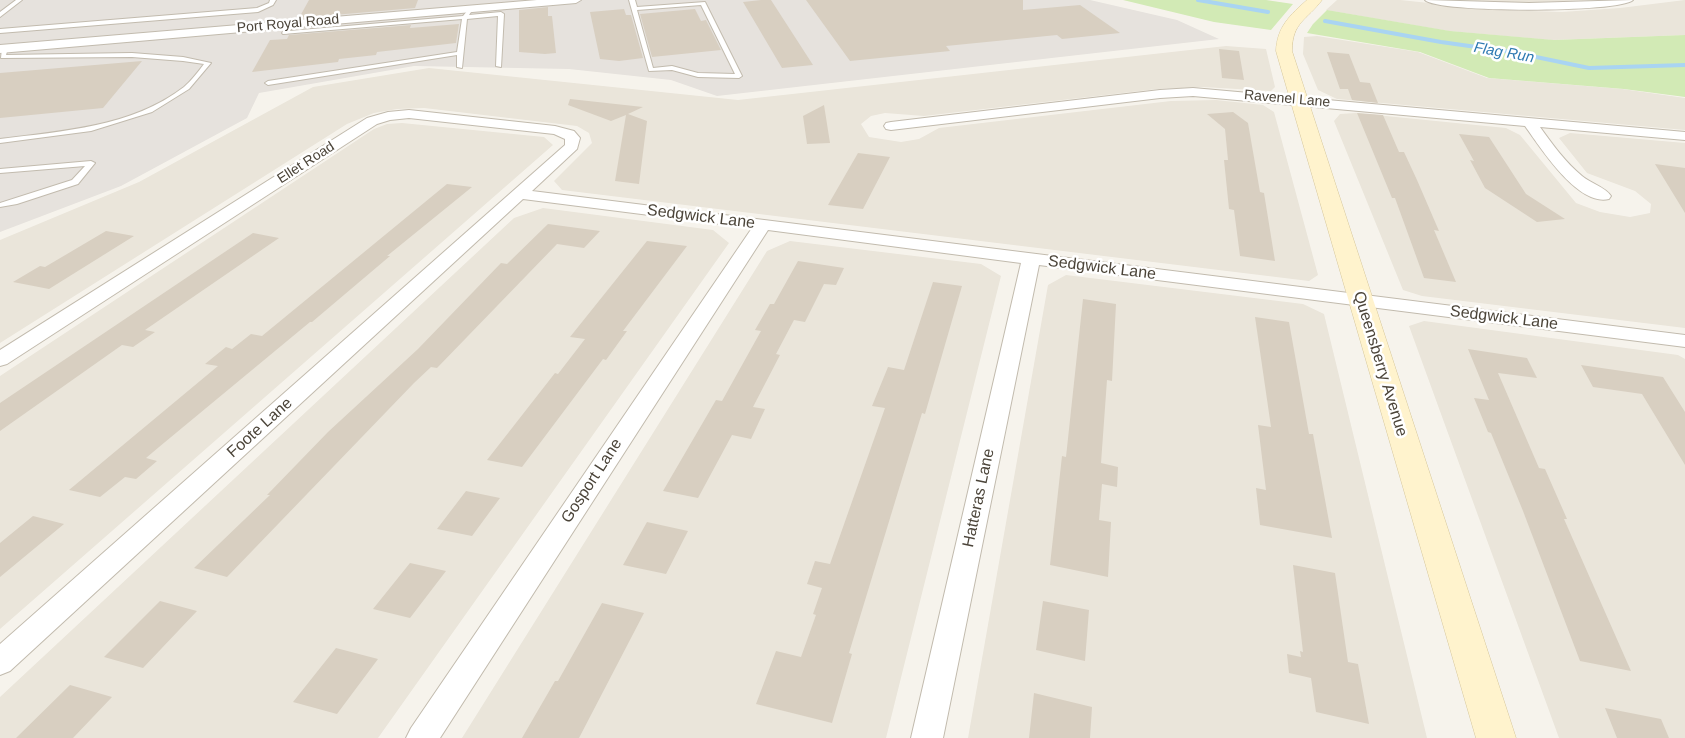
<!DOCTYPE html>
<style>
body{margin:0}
canvas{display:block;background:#f6f3ec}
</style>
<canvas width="1685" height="738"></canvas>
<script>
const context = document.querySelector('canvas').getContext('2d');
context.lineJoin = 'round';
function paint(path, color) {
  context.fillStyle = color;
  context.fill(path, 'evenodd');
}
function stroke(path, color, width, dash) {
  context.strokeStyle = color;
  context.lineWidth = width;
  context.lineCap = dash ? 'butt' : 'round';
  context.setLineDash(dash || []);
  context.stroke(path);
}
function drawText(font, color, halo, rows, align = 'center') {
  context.font = font + ' Helvetica,sans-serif';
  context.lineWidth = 5;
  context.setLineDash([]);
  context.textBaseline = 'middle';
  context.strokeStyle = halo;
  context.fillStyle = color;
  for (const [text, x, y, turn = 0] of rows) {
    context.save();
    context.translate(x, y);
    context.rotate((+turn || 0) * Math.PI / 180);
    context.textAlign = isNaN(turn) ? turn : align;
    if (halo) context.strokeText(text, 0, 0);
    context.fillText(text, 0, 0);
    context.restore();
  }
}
const residential = new Path2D(`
 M1337,0H1400L1497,10L1562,12L1620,8L1685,0V35L1552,40L1448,31L1326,10Z
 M1461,0H1596L1506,3Z
 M1317,36L1418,52L1487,78L1622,89L1685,98V130L1337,99L1318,90L1303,54L1304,37Z
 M1226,46L1266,49L1275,87L1271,91L1203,87L1157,89L924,116L885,113L871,116L861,124L869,137L901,142L919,139L939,128L1171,101L1216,100L1263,105L1274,112L1318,275L1309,281L562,190L554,181L592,143L589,133L577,126L424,108L397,109L374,113L347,124L0,343V240L139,182L313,87L429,68L738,100Z
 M1356,113L1506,128L1520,135L1576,203L1600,212L1630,217L1650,213L1651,204L1635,191L1587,173L1559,138L1570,133L1685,143V328L1422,296L1403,290L1334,121L1340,114Z
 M402,123L544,137L553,145L0,629V376L374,129L387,124Z
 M543,208L713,230L729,243L378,738H0V697L514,218Z
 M790,241L981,264L1001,276L886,738H462L767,251Z
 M1066,275L1303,304L1324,314L1427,738H968L1048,285Z
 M1424,321L1678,355L1685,359V738H1559L1409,326Z`);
const industrial = new Path2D(`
 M0,0H1090L1177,20L1219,39L717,96L671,80L569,69L414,66L259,93L247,118L121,186L0,232Z`);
const green = new Path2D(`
 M1123,0H1266L1293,4L1271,30L1214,22Z
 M1327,10L1450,31L1554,40L1685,35V97L1624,89L1489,78L1420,52L1307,33L1313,24Z`);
const stream = new Path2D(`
 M1198,0L1268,12
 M1325,21L1441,42L1512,52L1589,68L1685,65`);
const building = new Path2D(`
 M309,0H418L415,8L299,18Z
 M761,0H771L813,65L782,68L743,2Z
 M806,0H1023V10L1080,5L1120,33L1062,39L1057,35L946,46L950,51L850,61Z
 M548,7V16H552L556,53L545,54L519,52V10Z
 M624,9L626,15H631L643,58L619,61L600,59L590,12Z
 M695,9L701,21L706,20L721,50L652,57L640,14Z
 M459,24L456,43L377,52L376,55L339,59L338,62L252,72L270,40L287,39L289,35L411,25L410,28Z
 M1219,49L1239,51L1244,80L1222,78Z
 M1327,52L1349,54L1360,82L1370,83L1378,103L1352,100L1348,89H1340Z
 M142,61L103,108L0,118V73Z
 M570,99L643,107L628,114L647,121L639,184L615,181L626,115L611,121L568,105Z
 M824,105L830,143L807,144L803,116Z
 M1233,112L1248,123L1260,192L1264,193L1275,261L1240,256L1234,210L1229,209L1224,160H1228L1225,129L1207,114Z
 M1357,113L1383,115L1399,152H1404L1417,180L1439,231L1434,230L1456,282L1424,278L1395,198H1392Z
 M1459,134L1489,137L1526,194L1565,219L1537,222L1485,188L1470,160L1474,161Z
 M858,153L890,157L863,209L828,205Z
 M1655,164L1685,168V213Z
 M447,184L472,187L387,256H390L312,322H310L159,447L146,458L157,461L136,479L125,477L100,497L69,490L218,366L205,364L226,347L232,349L251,334L262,336Z
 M548,224L600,231L584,248L557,244L437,368L431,367L414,383L227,577L194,568L270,495H267L328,432L418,349L501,263L507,264Z
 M106,231L134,236L49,289L13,282L40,266L45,267Z
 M253,233L279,238L145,330L155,332L133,347L122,345L0,431V403Z
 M647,241L687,246L623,331H627L606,360L603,359L522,467L487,460L555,373L558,374L585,339L570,337Z
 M798,261L844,268L836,285L824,284L805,322L794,320L776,354L780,355L753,407L765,409L751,439L732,435L698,498L663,491L716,400L722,401L761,331L755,330L770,304H774Z
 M933,282L962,286L925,414L922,413L849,653L852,654L832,723L756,704L776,651L801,657L816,615L813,614L822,588L807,584L815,561L830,564L885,408L872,406L888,367L904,370Z
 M1083,299L1116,304L1112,381L1107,380L1101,463L1118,467L1117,487L1102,484L1099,520L1111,522L1108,577L1050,565L1062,456L1066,457Z
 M1255,317L1289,322L1309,434H1313L1332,538L1260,525L1256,488L1266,490L1258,425L1271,427Z
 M1468,349L1527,358L1537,378L1498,373L1539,468L1545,469L1567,519H1564L1631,671L1580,661L1523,511L1491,433L1488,432L1474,398L1489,400Z
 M1581,365L1663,377L1685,412V465L1642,394L1593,387Z
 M466,491L500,498L472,536L437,529Z
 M33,516L64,524L0,577V543Z
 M647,522L688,531L666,574L623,565Z
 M410,563L446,571L410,618L373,609Z
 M1293,565L1335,573L1348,662L1358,664L1369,724L1316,712L1311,678L1289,673L1287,654L1301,657L1300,651L1303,652Z
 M160,601L197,611L143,668L104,657Z
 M1043,601L1089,610L1085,661L1036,650Z
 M602,603L644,613L579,738H522L555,681H558Z
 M336,648L378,659L337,714L293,702Z
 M70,685L112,697L73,738H16Z
 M1034,693L1092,707L1090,738H1029Z
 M1605,708L1661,719L1669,738H1617Z`);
const lane = new Path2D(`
 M16,0H22L0,17V12Z
 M270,0H276L273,5L258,12L0,33V29L257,8L269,3Z
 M629,0H635L637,7L705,2L742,76L739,78L698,77L672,70L649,71ZM701,5L735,74L698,73L672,66L653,68L637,10Z
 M468,10L471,12L469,15L501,12L504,14L501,67L496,66L498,16L467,19L462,68L457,67V55L268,85L265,83L268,81L457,52L462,19L283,34L282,33L290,23L295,24L289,31L463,16Z
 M5,46L8,48L6,55L132,53L183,57L211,63L189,89L152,112L91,131L0,143V139C63,131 132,127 184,87C191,81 198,72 204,64L183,61L132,57L1,58L2,48Z
 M91,161L95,163L78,184L17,204L0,207V203L72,180L85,166L0,173V169Z`);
const street = new Path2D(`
 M537,0H581L576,3L0,53V45Z
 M1425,0L1529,3L1633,0C1620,13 1437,13 1425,0Z
 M1193,88L1685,132V140L1540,127C1553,145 1565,162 1582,176C1590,183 1605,187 1611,196L1609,199C1578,207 1540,147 1525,126L1193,96L1160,98L891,130L886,129L884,126L886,123L891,122L1160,90Z
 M409,110L555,126L574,131L580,138L577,149L532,191L1685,335V347L1039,265L943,738H911L1021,263L768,230L440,738H406L411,728L752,228L523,199L10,671L0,675V644L565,145V139L554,134L409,118L390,120L377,124L7,364L0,366V350L367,118L388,112Z`);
const secondary = new Path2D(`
 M1307,0H1322C1307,20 1292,22 1292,51L1516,738H1476L1276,51C1277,27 1290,15 1307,0Z`);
const farStreetnames = [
 ["Port Royal Road",288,24,-5],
 ["Ravenel Lane",1287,99,5],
 ["Ellet Road",306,163,-33]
];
const farWaternames = [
 ["Flag Run",1504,53,10]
];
const streetNames = [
 ["Sedgwick Lane",701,217,7],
 ["Sedgwick Lane",1102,268,7],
 ["Sedgwick Lane",1504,318,7],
 ["Queensberry Avenue",1380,364,73],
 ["Foote Lane",260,428,-42],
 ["Gosport Lane",592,481,-57],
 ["Hatteras Lane",979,498,-78]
];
paint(residential, '#eae5da');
paint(industrial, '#e6e2dd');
paint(green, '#d2eab5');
stroke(stream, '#a9d4f2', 4);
paint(building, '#d8cfc1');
stroke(lane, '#c2bbae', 2);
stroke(street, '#c2bbae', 2);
stroke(secondary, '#d6c79b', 1);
paint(lane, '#fff');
paint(street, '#fff');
paint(secondary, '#fff3cd');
drawText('14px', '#4b4439', '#fff', farStreetnames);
drawText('italic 15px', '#2e7ab2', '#fff', farWaternames);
drawText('16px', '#4b4439', '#fff', streetNames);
</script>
